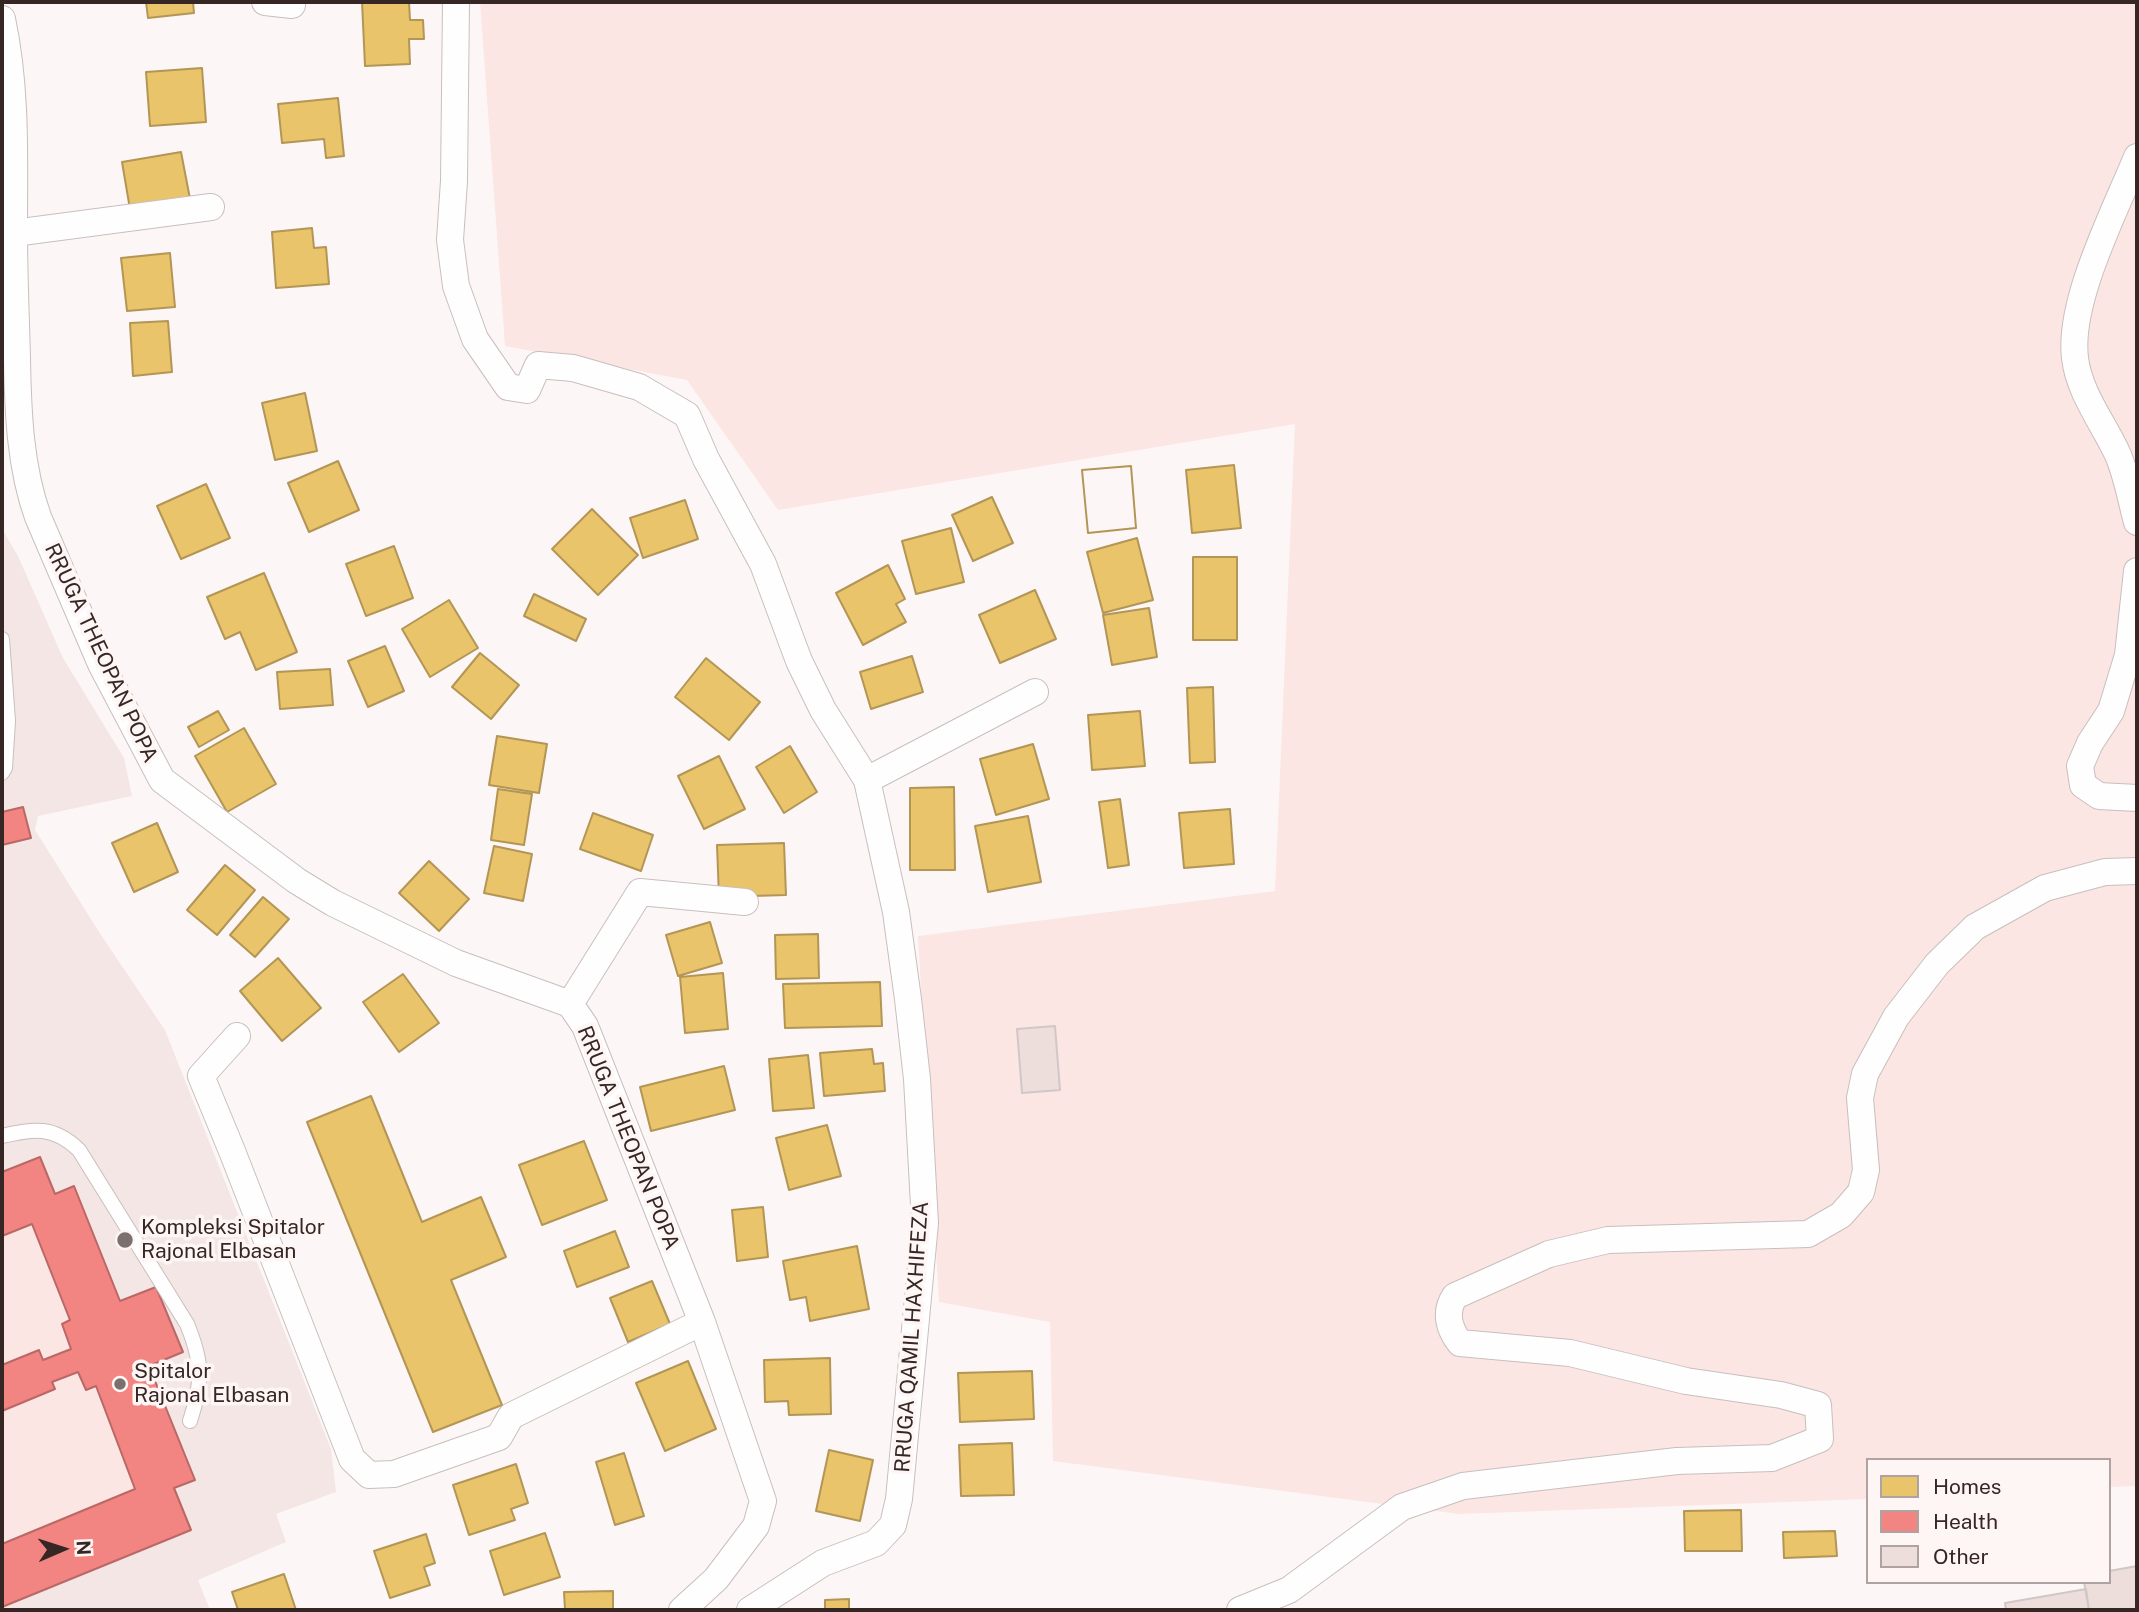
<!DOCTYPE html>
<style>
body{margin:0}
#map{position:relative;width:2139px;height:1612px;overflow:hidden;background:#fcf7f6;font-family:"Public Sans",sans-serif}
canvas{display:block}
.frame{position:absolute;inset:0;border:4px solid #362725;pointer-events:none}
.legend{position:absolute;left:1866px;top:1458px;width:245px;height:126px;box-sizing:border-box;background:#fef6f4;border:2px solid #aea3a1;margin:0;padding:9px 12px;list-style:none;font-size:21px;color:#362725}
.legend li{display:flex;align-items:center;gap:14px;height:35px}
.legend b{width:35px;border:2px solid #aea3a1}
.north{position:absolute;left:28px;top:1514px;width:70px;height:70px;-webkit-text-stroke:5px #fef6f4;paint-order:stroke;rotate:87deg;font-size:19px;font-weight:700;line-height:28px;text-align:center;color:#362725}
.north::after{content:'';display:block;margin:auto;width:24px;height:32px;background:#362725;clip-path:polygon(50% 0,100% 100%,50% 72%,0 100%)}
</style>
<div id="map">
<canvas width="2139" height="1612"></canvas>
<div class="frame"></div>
<ul class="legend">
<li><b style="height:19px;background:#e9c46a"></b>Homes</li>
<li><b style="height:19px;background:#f28482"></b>Health</li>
<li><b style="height:19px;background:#eddedb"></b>Other</li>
</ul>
<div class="north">N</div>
</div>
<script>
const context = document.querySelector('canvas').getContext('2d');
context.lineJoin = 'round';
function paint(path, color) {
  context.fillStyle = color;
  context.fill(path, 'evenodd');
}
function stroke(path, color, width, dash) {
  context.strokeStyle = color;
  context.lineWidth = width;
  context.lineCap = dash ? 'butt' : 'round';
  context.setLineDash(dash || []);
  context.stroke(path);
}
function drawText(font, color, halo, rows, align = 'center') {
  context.font = font + ' "Public Sans",sans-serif';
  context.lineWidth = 7;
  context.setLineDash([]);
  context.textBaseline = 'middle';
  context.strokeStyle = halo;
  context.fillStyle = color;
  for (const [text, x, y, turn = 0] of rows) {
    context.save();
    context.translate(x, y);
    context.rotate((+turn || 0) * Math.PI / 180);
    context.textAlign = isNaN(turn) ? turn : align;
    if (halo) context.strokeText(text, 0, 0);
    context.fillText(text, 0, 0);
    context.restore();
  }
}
const built = new Path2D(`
 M2,529L18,556L63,658L124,758L132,796L38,816L35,830L99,932L165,1030L331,1449L336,1492L276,1514L286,1542L198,1580L210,1610H2Z`);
const green = new Path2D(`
 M480,2H2137V1486L2109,1487V1460H1868V1499L1459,1514L1053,1461L1050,1322L939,1302L918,936L1275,891L1295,424L778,510L687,380L505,346Z
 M32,1224L70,1320L62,1324L71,1349L43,1360L39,1351L2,1365V1236Z
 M78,1372L86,1390L96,1386L135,1489L2,1544V1411L54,1390L52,1382Z`);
const homes = new Path2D(`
 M146,2H193L194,13L148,18Z
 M362,2H409L410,20H423L424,39H409L410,64L365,66Z
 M202,68L206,122L150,126L146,72Z
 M338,98L344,156L326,158L324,139L282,143L278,104Z
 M181,152L191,204L131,215L122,162Z
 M312,228L314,248L326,247L329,284L276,288L272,232Z
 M170,253L175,307L127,311L121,258Z
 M168,321L172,372L133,376L130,323Z
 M305,393L317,451L275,460L262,403Z
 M338,461L359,510L309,532L288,483Z
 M1234,465L1241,528L1192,533L1186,470Z
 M1131,466L1136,528L1088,533L1082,470Z
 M1131,466L1136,528L1088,533L1082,470Z
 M206,484L230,538L181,559L157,506Z
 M992,497L1013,543L973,561L952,515Z
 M685,500L698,539L643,558L630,518Z
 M592,509L638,555L598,595L552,549Z
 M951,528L964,582L916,594L902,541Z
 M1137,538L1153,600L1103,613L1087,552Z
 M394,546L413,598L366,616L346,564Z
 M1193,557H1237V640H1193Z
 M888,565L905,599L896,604L906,622L863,645L836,593Z
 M264,573L297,652L256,670L240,632L225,639L207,597Z
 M1035,590L1056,639L1000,663L979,615Z
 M534,594L586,619L576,641L524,616Z
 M449,600L478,648L430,677L402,629Z
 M1149,608L1157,657L1112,665L1103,615Z
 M385,646L404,691L368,707L348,661Z
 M480,653L519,685L491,719L452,687Z
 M912,656L923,692L871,709L860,672Z
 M706,658L760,702L729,740L675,697Z
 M330,669L333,705L280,709L277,672Z
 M1213,687L1215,762L1190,763L1187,688Z
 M218,711L229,730L199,747L188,727Z
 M1140,711L1145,766L1092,770L1088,715Z
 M244,728L276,784L227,812L195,756Z
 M497,736L547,744L539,793L489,785Z
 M1033,744L1049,799L996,815L980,759Z
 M790,746L817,792L784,813L756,767Z
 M719,756L745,809L704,829L678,776Z
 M954,787L955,870H910V788Z
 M498,789L532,794L524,845L491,840Z
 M1120,799L1129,865L1108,868L1099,802Z
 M1230,809L1234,864L1184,868L1179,813Z
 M593,813L653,835L641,871L580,849Z
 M1028,816L1041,882L988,892L975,826Z
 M157,823L178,872L134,892L112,843Z
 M784,843L786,895L719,897L717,845Z
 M494,846L532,854L523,901L484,893Z
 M429,861L469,899L439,931L399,893Z
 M225,865L255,890L217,935L187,910Z
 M263,897L289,919L255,957L230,935Z
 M710,922L722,963L678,976L666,935Z
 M818,934L819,978L776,979L775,935Z
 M278,958L321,1008L282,1041L240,991Z
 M723,973L728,1029L685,1033L680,977Z
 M403,974L439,1023L399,1052L363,1002Z
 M880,982L882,1026L785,1028L783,984Z
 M872,1049L874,1064L883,1063L885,1091L824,1096L820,1053Z
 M808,1055L814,1108L773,1111L769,1059Z
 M724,1066L735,1110L651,1131L640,1087Z
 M371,1096L422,1222L481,1197L506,1257L451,1280L502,1405L433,1432L307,1122Z
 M827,1125L841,1176L789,1190L776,1138Z
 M584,1141L607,1200L542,1225L519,1165Z
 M763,1207L768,1257L737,1261L732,1210Z
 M615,1231L629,1267L577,1287L564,1251Z
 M857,1246L869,1309L810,1321L806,1297L790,1300L783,1261Z
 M652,1281L670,1324L628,1342L610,1298Z
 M830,1358L831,1414L789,1415L788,1401L765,1402L764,1360Z
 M688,1361L716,1429L665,1451L636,1383Z
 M1032,1371L1034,1419L960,1422L958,1373Z
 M1012,1443L1014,1495L961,1496L959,1445Z
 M829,1450L873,1460L860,1521L816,1511Z
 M624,1453L644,1516L615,1525L596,1462Z
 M516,1464L528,1503L511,1509L515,1520L469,1535L453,1485Z
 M1741,1510L1742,1551H1685L1684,1511Z
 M1835,1531L1837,1556L1784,1558L1783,1532Z
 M545,1533L560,1577L504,1595L490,1551Z
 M426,1534L435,1563L424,1567L430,1585L390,1598L374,1551Z
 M284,1574L296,1610H238L232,1592Z
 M613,1591V1610H565L564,1592Z
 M849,1599V1610H825V1600Z`);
const health = new Path2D(`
 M23,807L31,838L2,845V812Z
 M40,1157L55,1194L74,1186L120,1301L156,1287L183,1352L149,1366L195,1480L174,1488L191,1530L2,1607V1544L135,1489L96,1386L86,1390L78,1372L52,1382L55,1389L2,1411V1365L39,1350L43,1360L71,1349L62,1324L70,1320L32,1224L2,1236V1172Z`);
const building = new Path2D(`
 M1055,1026L1060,1090L1022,1093L1017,1029Z
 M2137,1566V1610H2089L2084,1582H2109V1571Z
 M2086,1589L2089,1610H2006L2005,1603Z`);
const lane = new Path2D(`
 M2,639L8,721L5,768L2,773
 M2,1136C34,1129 53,1125 79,1150L187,1324C203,1363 203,1381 190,1421`);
const street = new Path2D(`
 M265,2L292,5
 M456,2L454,181L450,240L456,286L475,339L508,387L527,390L538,365L573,368L639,387L687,415L706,459L763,564L799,661L823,710L867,780L896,912L908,999L917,1079L925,1223L899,1499L893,1525L876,1543L823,1563L750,1610
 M2,19C17,89 14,160 14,232C14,274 16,317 17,359C18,412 20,467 38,517L101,664L162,780L297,881L333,903L456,963L570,1004L585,1026L702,1322L763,1501L756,1526L716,1579L682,1610
 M2137,157C2115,211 2068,301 2075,358C2079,393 2104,424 2118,455C2127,476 2131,500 2137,522
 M14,233L211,207
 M2137,571L2128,655L2111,711L2090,743L2080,766L2083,785L2099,796L2137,798
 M867,780L1035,692
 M570,1004L640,892L745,902
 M237,1036L201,1076L232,1151L352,1459L369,1475L394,1474L499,1437L511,1416L702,1322
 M1240,1610L1289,1590L1402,1507L1463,1486L1677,1461L1772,1458L1820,1439L1818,1405L1781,1395L1686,1381L1570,1353L1460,1343C1449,1329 1444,1312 1455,1296L1549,1254L1608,1240L1808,1234L1841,1215L1861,1192L1866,1170L1860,1098L1865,1074L1896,1017L1937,964L1975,927L2045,888L2105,872L2137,871`);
const markers = [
 [125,1240,9,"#7b706e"],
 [120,1384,7,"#7b706e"]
];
const streetNames = [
 ["RRUGA THEOPAN POPA",101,653,65],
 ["RRUGA THEOPAN POPA",628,1138,68],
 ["RRUGA QAMIL HAXHIFEZA",912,1337,-86]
];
const poiNames = [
 ["Kompleksi Spitalor",141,1228],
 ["Rajonal Elbasan",141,1252],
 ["Spitalor",134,1372],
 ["Rajonal Elbasan",134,1396]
];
paint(built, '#f3e6e4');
paint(green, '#fbe6e3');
paint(homes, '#e9c46a');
stroke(homes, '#b39555', 2);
paint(health, '#f28482');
stroke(health, '#ba6866', 2);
paint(building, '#eddedb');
stroke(building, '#d1c7c6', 2);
stroke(lane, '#c8bfbd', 16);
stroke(street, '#c8bfbd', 28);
stroke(lane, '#fffefe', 14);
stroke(street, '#fffefe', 26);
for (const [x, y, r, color] of markers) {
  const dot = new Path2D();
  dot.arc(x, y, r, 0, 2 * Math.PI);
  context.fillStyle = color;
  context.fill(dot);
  stroke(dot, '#fef6f4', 2.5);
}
drawText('21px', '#362725', '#fef6f4', streetNames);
drawText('21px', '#362725', '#fef6f4', poiNames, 'left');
</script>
